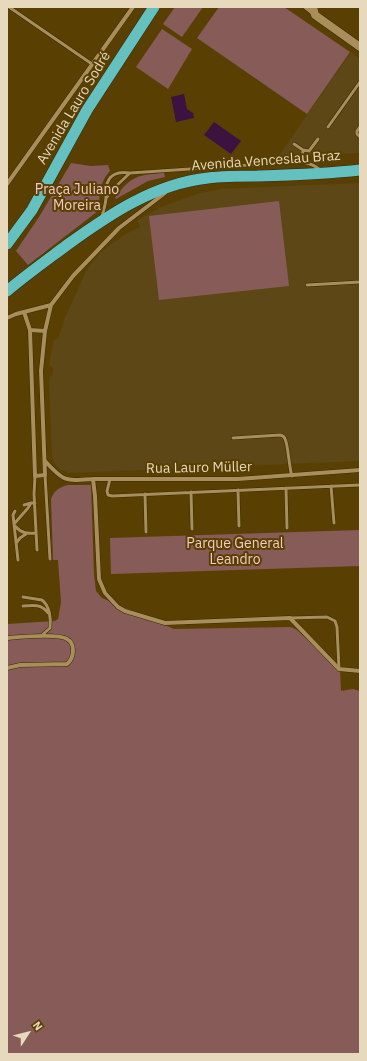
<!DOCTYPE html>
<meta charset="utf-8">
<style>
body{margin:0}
#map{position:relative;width:367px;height:1061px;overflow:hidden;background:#594002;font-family:"IBM Plex Sans",sans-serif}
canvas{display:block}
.frame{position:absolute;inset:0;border:8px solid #e7d9be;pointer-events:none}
.north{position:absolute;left:8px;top:1013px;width:40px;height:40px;-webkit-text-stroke:3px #594002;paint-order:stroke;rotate:54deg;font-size:11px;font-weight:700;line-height:16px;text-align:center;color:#e7d9be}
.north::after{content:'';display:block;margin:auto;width:14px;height:18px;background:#e7d9be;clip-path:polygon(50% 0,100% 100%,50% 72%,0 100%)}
</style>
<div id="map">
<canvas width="367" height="1061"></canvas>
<div class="frame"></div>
<div class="north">N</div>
</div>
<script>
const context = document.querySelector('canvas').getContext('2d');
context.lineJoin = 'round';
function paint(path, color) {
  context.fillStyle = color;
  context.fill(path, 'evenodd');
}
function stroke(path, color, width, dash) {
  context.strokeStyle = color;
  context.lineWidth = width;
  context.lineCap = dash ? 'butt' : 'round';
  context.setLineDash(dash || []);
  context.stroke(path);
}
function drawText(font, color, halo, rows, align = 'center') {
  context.font = font + ' "IBM Plex Sans",sans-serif';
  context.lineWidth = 4;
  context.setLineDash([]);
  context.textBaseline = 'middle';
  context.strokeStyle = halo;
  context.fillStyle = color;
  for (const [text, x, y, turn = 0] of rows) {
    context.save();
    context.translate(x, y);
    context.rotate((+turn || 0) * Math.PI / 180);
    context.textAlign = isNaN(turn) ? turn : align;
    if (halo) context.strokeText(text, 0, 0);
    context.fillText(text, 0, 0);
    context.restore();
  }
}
const built = new Path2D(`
 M351,52L360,59V153L278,157Z
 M360,183V461L69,473L59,469L55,464L52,455L49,382L50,376H52L53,368L49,365L53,343L54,340L58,339L65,318L87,269L101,252L124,235L140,227L137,220L145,216L161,207L197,194L220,189Z`);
const green = new Path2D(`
 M175,7H203L182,37L163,24Z
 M219,7H284L350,52L307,114L197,38Z
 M162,29L192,49L168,89L136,67Z
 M71,163L91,166L108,165L110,171C99,182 100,196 98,211L28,265L16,251L39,217Z
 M164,173L165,177L148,181L116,199L115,198C131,175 139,175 164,173Z
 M279,201L289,286L159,300L149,216Z
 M68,485H91L94,575L96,591L102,598L174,629L291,627L297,630L340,670L341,691L353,689L360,691V1054H7V624L55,621L58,619L61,602L58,560H53L51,499C54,491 59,487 68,485Z
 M360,530V566L111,574L110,538Z`);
const water = new Path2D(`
 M184,94L187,109L193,113L194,118L176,122L171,97Z
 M214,122L241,141L231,154L204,135Z`);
const service = new Path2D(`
 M9,7L92,64
 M328,127L360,82
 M360,127L357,131V134L360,137
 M294,144L303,150L309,151L318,139
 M302,162L303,150
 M106,198L113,189L130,173
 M102,217C103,211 106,204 106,197C106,194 105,191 106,188C108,174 118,171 130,173L294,162C304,162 313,163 321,171
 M307,285L360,282
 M233,438L280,435C283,436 284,436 285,439C288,443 289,468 292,476
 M45,475L50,559
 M35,476L34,494L37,550
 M110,479L107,491L108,495L112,496L360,485
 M331,486L334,523
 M286,488L287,528
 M238,490L239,526
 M191,492L192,529
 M145,494L146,532
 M24,505L31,503
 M15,511L13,515L18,560
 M14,524L28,508L31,503H35
 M15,526C21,533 27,534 36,533
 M17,542L20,538L26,534
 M23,597L42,600C50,606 51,619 50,628L41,636
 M23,606C33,605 42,604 48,613
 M290,618L327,617L335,621L337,627L339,669`);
const minor = new Path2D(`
 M305,7L314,14
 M7,184L133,7
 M24,312L30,330L35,476L45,475L41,371L45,331L51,305L73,276L119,228L165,193
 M7,318L16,314L51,305
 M30,330L45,331
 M45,461C64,482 65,481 93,479H238L360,470
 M93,479L95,496L99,579L105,593L118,607L125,611L165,623L290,618L339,669L360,671
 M7,638C19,637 58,633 67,639C71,641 73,646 73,650C73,656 72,660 67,664L20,665L7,668`);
const secondary = new Path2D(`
 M313,7L315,15L360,47`);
const trunk = new Path2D(`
 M7,244L32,210L87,110L154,7
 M7,291C26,275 47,260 67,245C110,214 154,184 208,178C224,176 241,176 257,176C291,175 326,174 360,170`);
const streetNames = [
 ["Avenida Lauro Sodré",74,108,-59],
 ["Avenida Venceslau Braz",266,161,-4],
 ["Rua Lauro Müller",199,468,-1]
];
const parkNames = [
 ["Praça Juliano",77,190],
 ["Moreira",77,206],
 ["Parque General",235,544],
 ["Leandro",235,560]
];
paint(built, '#5d4716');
paint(green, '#875b58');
paint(water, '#3c1240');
stroke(service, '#36290c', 4);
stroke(minor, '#36290c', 5);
stroke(secondary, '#36290c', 9);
stroke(trunk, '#36290c', 12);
stroke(service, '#a98e59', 3);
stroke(minor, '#a98e59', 4);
stroke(secondary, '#a98e59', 8);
stroke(trunk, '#64c1c0', 11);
drawText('14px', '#e7d9be', '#594002', streetNames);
drawText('14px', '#f4c9c5', '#594002', parkNames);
</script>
